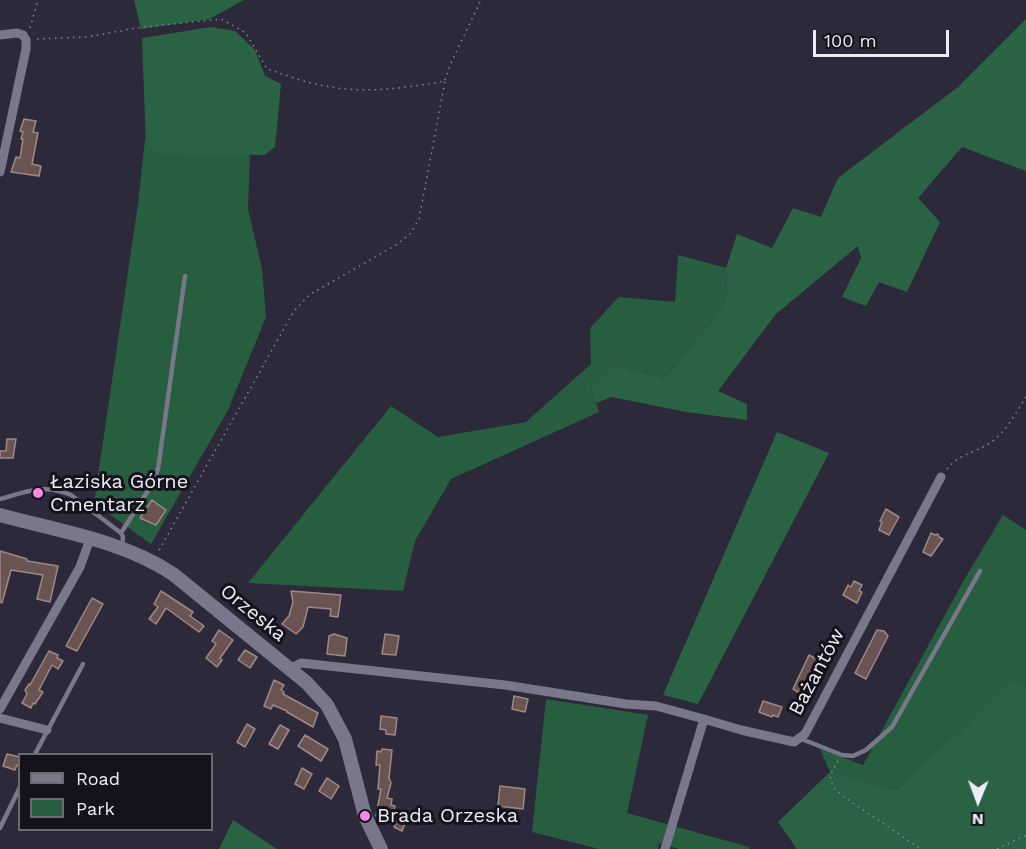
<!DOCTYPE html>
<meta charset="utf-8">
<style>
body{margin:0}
#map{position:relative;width:1026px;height:849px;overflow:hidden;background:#2c2a3a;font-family:"Work Sans",sans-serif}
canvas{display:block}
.legend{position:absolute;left:18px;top:753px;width:195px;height:78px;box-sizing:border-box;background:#14131b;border:2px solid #6b6a73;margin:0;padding:8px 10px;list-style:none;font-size:18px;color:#edecf7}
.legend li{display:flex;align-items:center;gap:12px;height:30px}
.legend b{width:30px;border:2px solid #6b6a73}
.north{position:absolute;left:948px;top:771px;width:60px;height:60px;-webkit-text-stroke:4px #14131b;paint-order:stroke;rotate:181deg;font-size:16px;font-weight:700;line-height:24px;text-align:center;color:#edecf7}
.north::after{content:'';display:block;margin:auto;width:21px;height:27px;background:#edecf7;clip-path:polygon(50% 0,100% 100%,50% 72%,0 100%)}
.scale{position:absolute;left:813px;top:30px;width:136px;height:27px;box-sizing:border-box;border:3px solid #edecf7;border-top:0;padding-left:8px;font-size:18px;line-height:21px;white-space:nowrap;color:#edecf7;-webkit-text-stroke:4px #14131b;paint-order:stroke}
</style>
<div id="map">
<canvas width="1026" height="849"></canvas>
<ul class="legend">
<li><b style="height:8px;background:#79778a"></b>Road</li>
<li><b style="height:16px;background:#275e40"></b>Park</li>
</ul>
<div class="north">N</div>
<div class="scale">100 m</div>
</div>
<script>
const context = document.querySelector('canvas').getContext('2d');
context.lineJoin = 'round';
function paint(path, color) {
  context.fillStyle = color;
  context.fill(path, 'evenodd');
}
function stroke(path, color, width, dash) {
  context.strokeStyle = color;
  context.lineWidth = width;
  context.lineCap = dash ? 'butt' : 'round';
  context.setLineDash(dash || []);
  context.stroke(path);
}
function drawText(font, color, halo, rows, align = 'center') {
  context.font = font + ' "Work Sans",sans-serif';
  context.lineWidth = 6;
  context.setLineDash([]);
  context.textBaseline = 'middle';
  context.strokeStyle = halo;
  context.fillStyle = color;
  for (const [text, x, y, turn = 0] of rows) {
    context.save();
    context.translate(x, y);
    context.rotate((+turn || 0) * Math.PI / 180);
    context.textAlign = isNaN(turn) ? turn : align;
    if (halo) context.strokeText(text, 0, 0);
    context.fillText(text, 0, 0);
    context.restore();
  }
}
const green = new Path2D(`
 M145,139L250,151L248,209L262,269L266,317L228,410L151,544L94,503L138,204Z
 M678,255L726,268L727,294L718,313L665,378L613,365L591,388L599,412L451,479L415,541L403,591L248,583L391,406L438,437L526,422L591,364L590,328L619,297L675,302Z
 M1003,515L1026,530V686L1013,681L897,790L830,772L820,749L863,765L964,580Z
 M546,699L648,715L627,813L749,847V849H679L659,843L658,849H599L532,832Z`);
const forest = new Path2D(`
 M134,0H244L209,19L141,29Z
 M1026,19V171L962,147L918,198L940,222L907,292L879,282L866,306L842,297L861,258L858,246L776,314L718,391L747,404V420L686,412L612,397L596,403L591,388L613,365L665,378L718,313L727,294L726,268L737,234L772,248L793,208L821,217L838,178L958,87Z
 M211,27L235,31L255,50L265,76L281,84L275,147L264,155L161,154L146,146L142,38Z
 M777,432L829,453L698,704L663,695Z
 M1013,680L1026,686V849H797L778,822L830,772L897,790Z
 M233,820L277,849H219Z`);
const stream = new Path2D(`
 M1022,849L1026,847`);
const building = new Path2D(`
 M24,119L36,121L33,132L38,133L32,164L41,166L39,176L11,172L16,157L20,158L23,139H21L23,132L20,131Z
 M7,439H16L13,458H0V451H6Z
 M152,500L166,510L156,525L140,518Z
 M886,509L899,517L889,535L879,530L882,522L880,521Z
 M931,533L935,535L938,534L939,537L943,539L931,556L923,552Z
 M0,551L27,559V561L58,566L50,602L37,599L43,575L11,570L2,603L0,602Z
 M854,581L862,585L859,591L862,592L857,603L843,595L848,585L851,587Z
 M161,591L193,612L190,616L204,626L199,632L166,608L156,624L149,619L158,607L154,604Z
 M291,591L341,595L338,617L330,616L331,609L308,607L303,627L296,634L282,624L289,616L293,602Z
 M92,598L103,604L77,651L66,646Z
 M219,630L233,640L220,658L222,660L217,667L206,658L216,644L212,641Z
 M877,630L884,631L888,636L866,679L855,673Z
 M334,634L347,638L345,656L327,654L329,636Z
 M385,634L399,636L396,655L382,654Z
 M245,650L257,657L250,668L238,660Z
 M49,651L58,655L57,658L63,661L58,669L52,665L39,690L43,692L35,704L33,703L31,708L22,703L27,694L25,690L29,684L30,685Z
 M809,655L822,662L801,694L793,689Z
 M274,680L284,685L281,690L284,692L283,694L318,713L313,727L287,712V711L273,705L271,709L264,706Z
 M514,696L528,699L525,712L512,709Z
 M763,701L782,707L778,717L773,715L772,717L759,712Z
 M381,716L397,718L395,735L386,734V730L380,729Z
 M247,724L255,729L245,747L237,742Z
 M280,725L289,730L278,749L269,744Z
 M305,735L328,749L321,761L298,746Z
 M382,749L392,750L389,778L391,783L387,798L392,799L391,805L395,806L394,811L408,816L402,831L394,827L397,820L376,816L381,789H378L380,765H376L377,751L381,752Z
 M7,754L20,757V766L17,765L15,770L3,766Z
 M302,768L312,774L304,789L295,784Z
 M327,778L339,786L331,799L319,791Z
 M500,786L525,789L523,809L498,806Z`);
const path = new Path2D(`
 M30,28L38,0
 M37,39L87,37L142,27L221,19L246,33L267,69C286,75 306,83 325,86C365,94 406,88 445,81L419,219L410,234L396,245L309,295L294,311L158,552
 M445,80L450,65L481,0
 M947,469C958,455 973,453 987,445C1005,434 1015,414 1026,397
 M838,761L830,776L833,787L844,797L921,849
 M997,849L1026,835`);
const lane = new Path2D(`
 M0,499C26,492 45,483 71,495L121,533L123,537L122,548
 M121,533L153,483L158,469L185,276
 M799,738L842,755L853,756L866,750L892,727L980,571
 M35,754L83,664
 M0,828L20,787`);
const street = new Path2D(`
 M0,35L17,33L23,35L26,40V49L0,172
 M290,669L301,663L505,685L626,704L656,706L704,719
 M0,709L80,567L90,539
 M0,718L47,730
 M665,849L704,719L741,730L794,742L805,734L941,477`);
const secondary = new Path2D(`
 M0,515C58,531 122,540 173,574L307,683L327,705L345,739L365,816L381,849`);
const markers = [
 [38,493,6,"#fa87e7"],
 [365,816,6,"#fa87e7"]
];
const poiNames = [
 ["Łaziska Górne",50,482],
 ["Cmentarz",50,505],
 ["Brada Orzeska",377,816]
];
const streetNames = [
 ["Orzeska",253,613,39],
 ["Bażantów",817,672,-62]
];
paint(green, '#275e40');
paint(forest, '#2a6343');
stroke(stream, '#48555e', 3);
paint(building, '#6a5452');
stroke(building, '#9f8885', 1.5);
stroke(path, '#868592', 1.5, [1.5, 4.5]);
stroke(lane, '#79778a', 4.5);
stroke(street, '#79778a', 9);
stroke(secondary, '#79778a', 14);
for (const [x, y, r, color] of markers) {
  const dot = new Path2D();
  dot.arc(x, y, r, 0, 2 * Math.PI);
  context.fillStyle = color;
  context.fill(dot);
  stroke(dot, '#14131b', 2);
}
drawText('20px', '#edecf7', '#14131b', poiNames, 'left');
drawText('20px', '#edecf7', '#14131b', streetNames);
</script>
